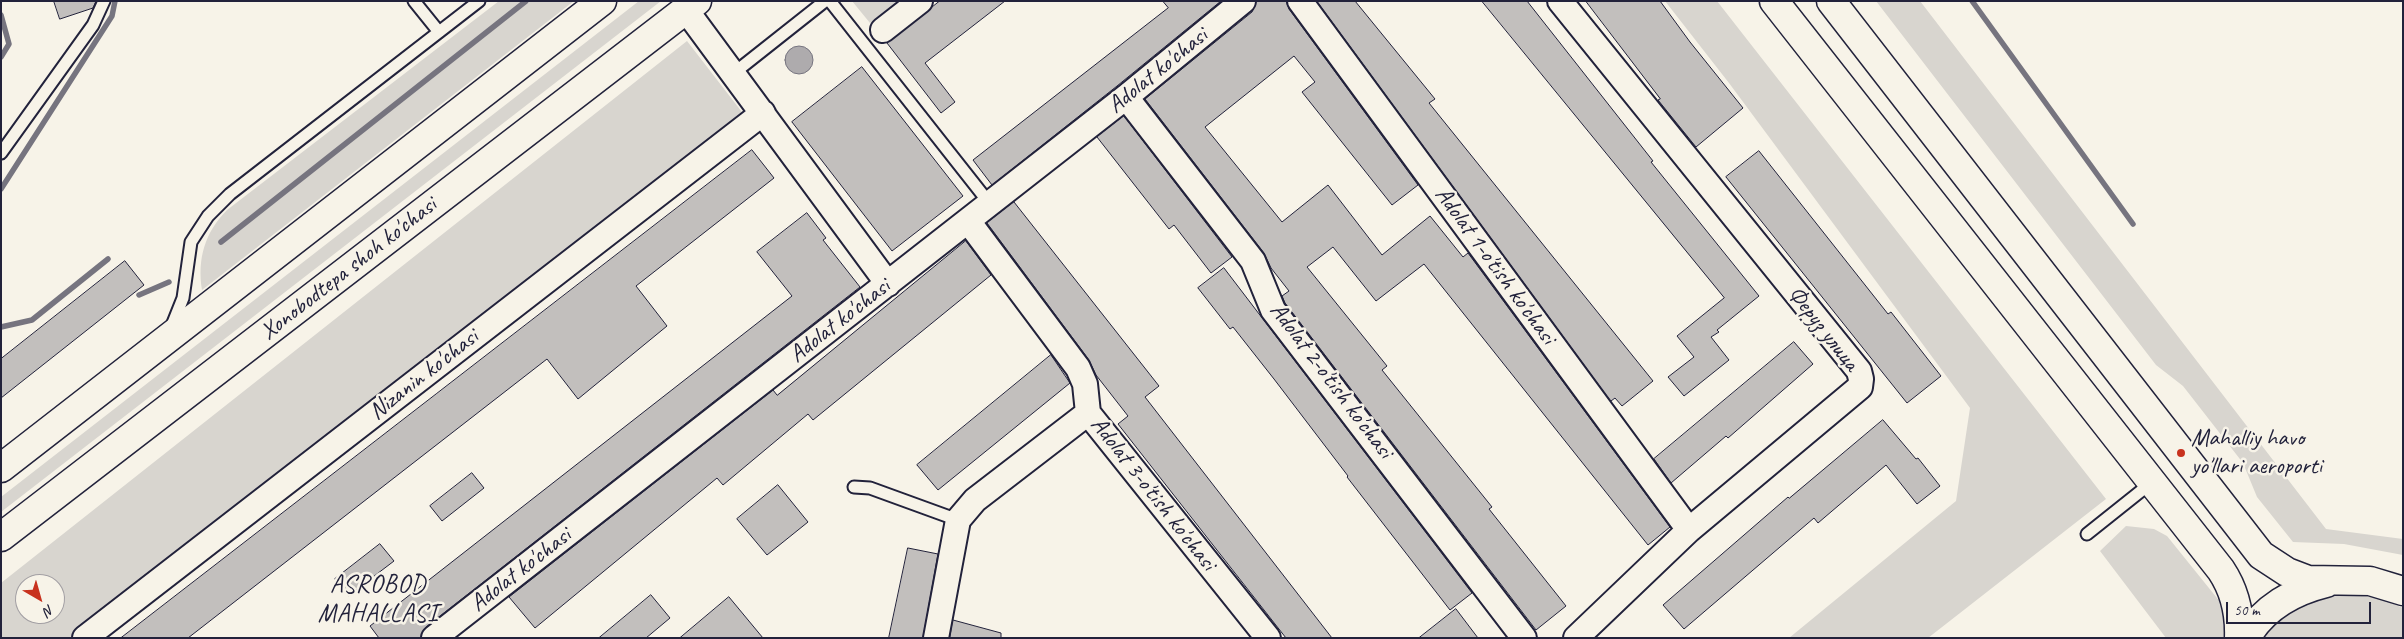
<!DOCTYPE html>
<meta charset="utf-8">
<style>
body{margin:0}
#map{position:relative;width:2404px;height:639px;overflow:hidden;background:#f7f3e8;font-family:Caveat,sans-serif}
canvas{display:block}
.frame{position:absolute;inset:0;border:2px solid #22223b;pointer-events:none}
.north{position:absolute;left:15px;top:574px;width:50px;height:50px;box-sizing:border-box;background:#f7f3e8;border:1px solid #a29fa3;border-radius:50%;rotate:142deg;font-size:14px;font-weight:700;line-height:20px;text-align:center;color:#22223b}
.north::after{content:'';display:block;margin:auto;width:18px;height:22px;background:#c8321e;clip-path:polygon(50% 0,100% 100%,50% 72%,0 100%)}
.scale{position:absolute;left:2226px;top:602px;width:145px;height:22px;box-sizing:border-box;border:2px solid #22223b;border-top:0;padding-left:6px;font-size:15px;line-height:18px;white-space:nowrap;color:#22223b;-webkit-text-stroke:4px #f7f3e8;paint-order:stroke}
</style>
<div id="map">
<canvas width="2404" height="639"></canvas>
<div class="frame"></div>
<div class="north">N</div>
<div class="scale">50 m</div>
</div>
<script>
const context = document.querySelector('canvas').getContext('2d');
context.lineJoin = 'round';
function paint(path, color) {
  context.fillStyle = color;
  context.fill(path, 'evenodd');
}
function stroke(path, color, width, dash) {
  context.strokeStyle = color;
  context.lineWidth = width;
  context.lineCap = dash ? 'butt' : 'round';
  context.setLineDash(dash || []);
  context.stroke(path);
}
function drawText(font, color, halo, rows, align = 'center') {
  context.font = font + ' Caveat,sans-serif';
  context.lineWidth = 5;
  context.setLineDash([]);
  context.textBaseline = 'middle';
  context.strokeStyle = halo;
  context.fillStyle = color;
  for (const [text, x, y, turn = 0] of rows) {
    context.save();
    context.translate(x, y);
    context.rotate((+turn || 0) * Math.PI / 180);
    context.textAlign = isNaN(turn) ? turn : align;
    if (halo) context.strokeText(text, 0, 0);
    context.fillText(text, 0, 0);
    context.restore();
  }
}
const green = new Path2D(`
 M499,1H574L202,290C197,259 205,232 227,210Z
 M639,1H661L1,512V497Z
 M852,1H899L870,23Z
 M1665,1H1717L2106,499L1928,638H1789L1956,501L1970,408L1729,83Z
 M1876,1H1920L2326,529L2403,539V555L2344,544L2293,542L2257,497L2243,463L2183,386L2156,365Z
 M687,41L745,116L69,638H1V583ZM25,584H55V614H25Z
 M2126,526L2154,529L2167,536L2221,603L2228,622L2223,638H2166L2100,551Z
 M2344,594L2379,598L2403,608V638H2261C2286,611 2308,599 2344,594Z`);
const water = new Path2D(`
 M785 60a14 14 0 1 1 28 0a14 14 0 1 1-28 0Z`);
const stream = new Path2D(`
 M1972,1L2133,224
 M1,15L9,44L1,57
 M1,189L112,16L115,1
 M221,242L526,1
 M139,295L169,282
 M1,327L32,320L108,259`);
const building = new Path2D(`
 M54,1H96L93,8L60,19Z
 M940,1H1005L925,63L955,102L941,113L887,43Z
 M1163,1H1221L1117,86L992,185L973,160L1168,8Z
 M1256,1H1286L1289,9L1418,185L1392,205L1302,92L1315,82L1294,56L1205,127L1282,222L1328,185L1382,255L1430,216L1463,257L1468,253L1670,527L1648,545L1424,264L1376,301L1333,247L1307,267L1387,366L1382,370L1492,507L1489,509L1566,606L1536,630L1285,303L1282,296L1289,291L1271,268L1264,253L1145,99L1252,12Z
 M1317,1H1355L1435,99L1429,103L1653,381L1622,406L1615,398L1611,401Z
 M1482,1H1527L1653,161L1651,162L1759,296L1717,330L1719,332L1711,337L1729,360L1684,396L1668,377L1694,357L1677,336L1724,298Z
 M1586,1H1660L1690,42L1743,108L1696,147L1658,100L1660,99Z
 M862,67L963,196L892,251L792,122Z
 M1124,116L1232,257L1211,273L1174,225L1169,229L1097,137Z
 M752,150L774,178L636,286L667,326L578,399L547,359L188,638H121Z
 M1759,151L1888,314L1891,312L1941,376L1907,403L1726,177Z
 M1014,202L1159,386L1145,397L1332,638H1286L1118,424L1128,416L1096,375L1089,360L987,223Z
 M807,213L826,238L823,240L860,287L426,627L421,638H379L370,626L792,296L757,252Z
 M966,241L991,275L813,420L808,414L723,485L717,478L535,628L509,597L773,390L777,395Z
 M125,261L144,285L1,398V359Z
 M1224,268L1472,593L1450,610L1347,477L1348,476L1274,379L1233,327L1230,329L1198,288Z
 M1794,342L1813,364L1728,438L1726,436L1671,483L1654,459Z
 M1051,355L1070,383L938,490L917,465Z
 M1883,420L1916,459L1918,458L1940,486L1917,504L1886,465L1818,523L1814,518L1684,629L1663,605L1788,497L1789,498Z
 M472,473L484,488L442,521L430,506Z
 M778,485L808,522L767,555L737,519Z
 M380,544L394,561L348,596L335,579Z
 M908,548L938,554L923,638H889Z
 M651,595L670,618L646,638H599Z
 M729,597L763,638H680Z
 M1456,609L1478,638H1419Z
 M953,620L1001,633V638H950Z`);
const lane = new Path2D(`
 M414,1L439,32
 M830,1L990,204
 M734,73L825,1
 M1,153L93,25L104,1
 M171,328L183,298L191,242L208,216L230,194L479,1
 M854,487L870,488L958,520
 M2087,534L2151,483`);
const street = new Path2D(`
 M1300,1L1689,530
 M1560,1L1859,371L1861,379L1860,387L1689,530L1576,638
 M686,10L888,284
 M883,30L920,1
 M1126,97L1253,261L1273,310L1524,638
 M968,221L1078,368L1085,384L1088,413L1268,638
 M85,638L763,113
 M434,638L1126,97L1243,1
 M936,638L958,520L975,500L1088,413`);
const primary = new Path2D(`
 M1774,1L2221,570C2235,591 2240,613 2239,638
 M1831,1L2261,555L2287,572L2308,580L2370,581L2403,591
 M2246,638C2263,608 2294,591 2326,583`);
const highway = new Path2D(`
 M1,468L602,1
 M1,537L697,1`);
const markers = [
 [2181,453,5,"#c8321e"]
];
const streetNames = [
 ["Adolat ko'chasi",1158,71,-39],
 ["Adolat 1-o'tish ko'chasi",1495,266,54],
 ["Xonobodtepa shoh ko'chasi",349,269,-38],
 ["Adolat ko'chasi",840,321,-38],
 ["Феруз улица",1823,329,52],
 ["Nizanin ko'chasi",424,375,-38],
 ["Adolat 2-o'tish ko'chasi",1331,381,53],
 ["Adolat 3-o'tish ko'chasi",1153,494,52],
 ["Adolat ko'chasi",521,570,-38]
];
const poiNames = [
 ["Mahalliy havo",2191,439],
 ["yo'llari aeroporti",2191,467]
];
const neighbourhoodNames = [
 ["ASROBOD",378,585],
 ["MAHALLASI",378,614]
];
paint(green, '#d8d5cf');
paint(water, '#aeabad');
stroke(water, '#76747f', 1);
stroke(stream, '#76747f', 5.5);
paint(building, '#c2bfbd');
stroke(building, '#22223b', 1);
stroke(lane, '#22223b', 15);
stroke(street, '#22223b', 28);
stroke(primary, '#22223b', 31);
stroke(highway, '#22223b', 31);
stroke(lane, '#f7f3e8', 11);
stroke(street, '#f7f3e8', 24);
stroke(primary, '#f7f3e8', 28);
stroke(highway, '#f7f3e8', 28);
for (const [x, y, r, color] of markers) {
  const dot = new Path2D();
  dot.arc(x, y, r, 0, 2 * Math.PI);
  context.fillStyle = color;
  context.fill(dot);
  stroke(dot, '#f7f3e8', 2);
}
drawText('24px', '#22223b', '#f7f3e8', streetNames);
drawText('24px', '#22223b', '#f7f3e8', poiNames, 'left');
context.letterSpacing = '1px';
drawText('25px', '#22223b', '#f7f3e8', neighbourhoodNames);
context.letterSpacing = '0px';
</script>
